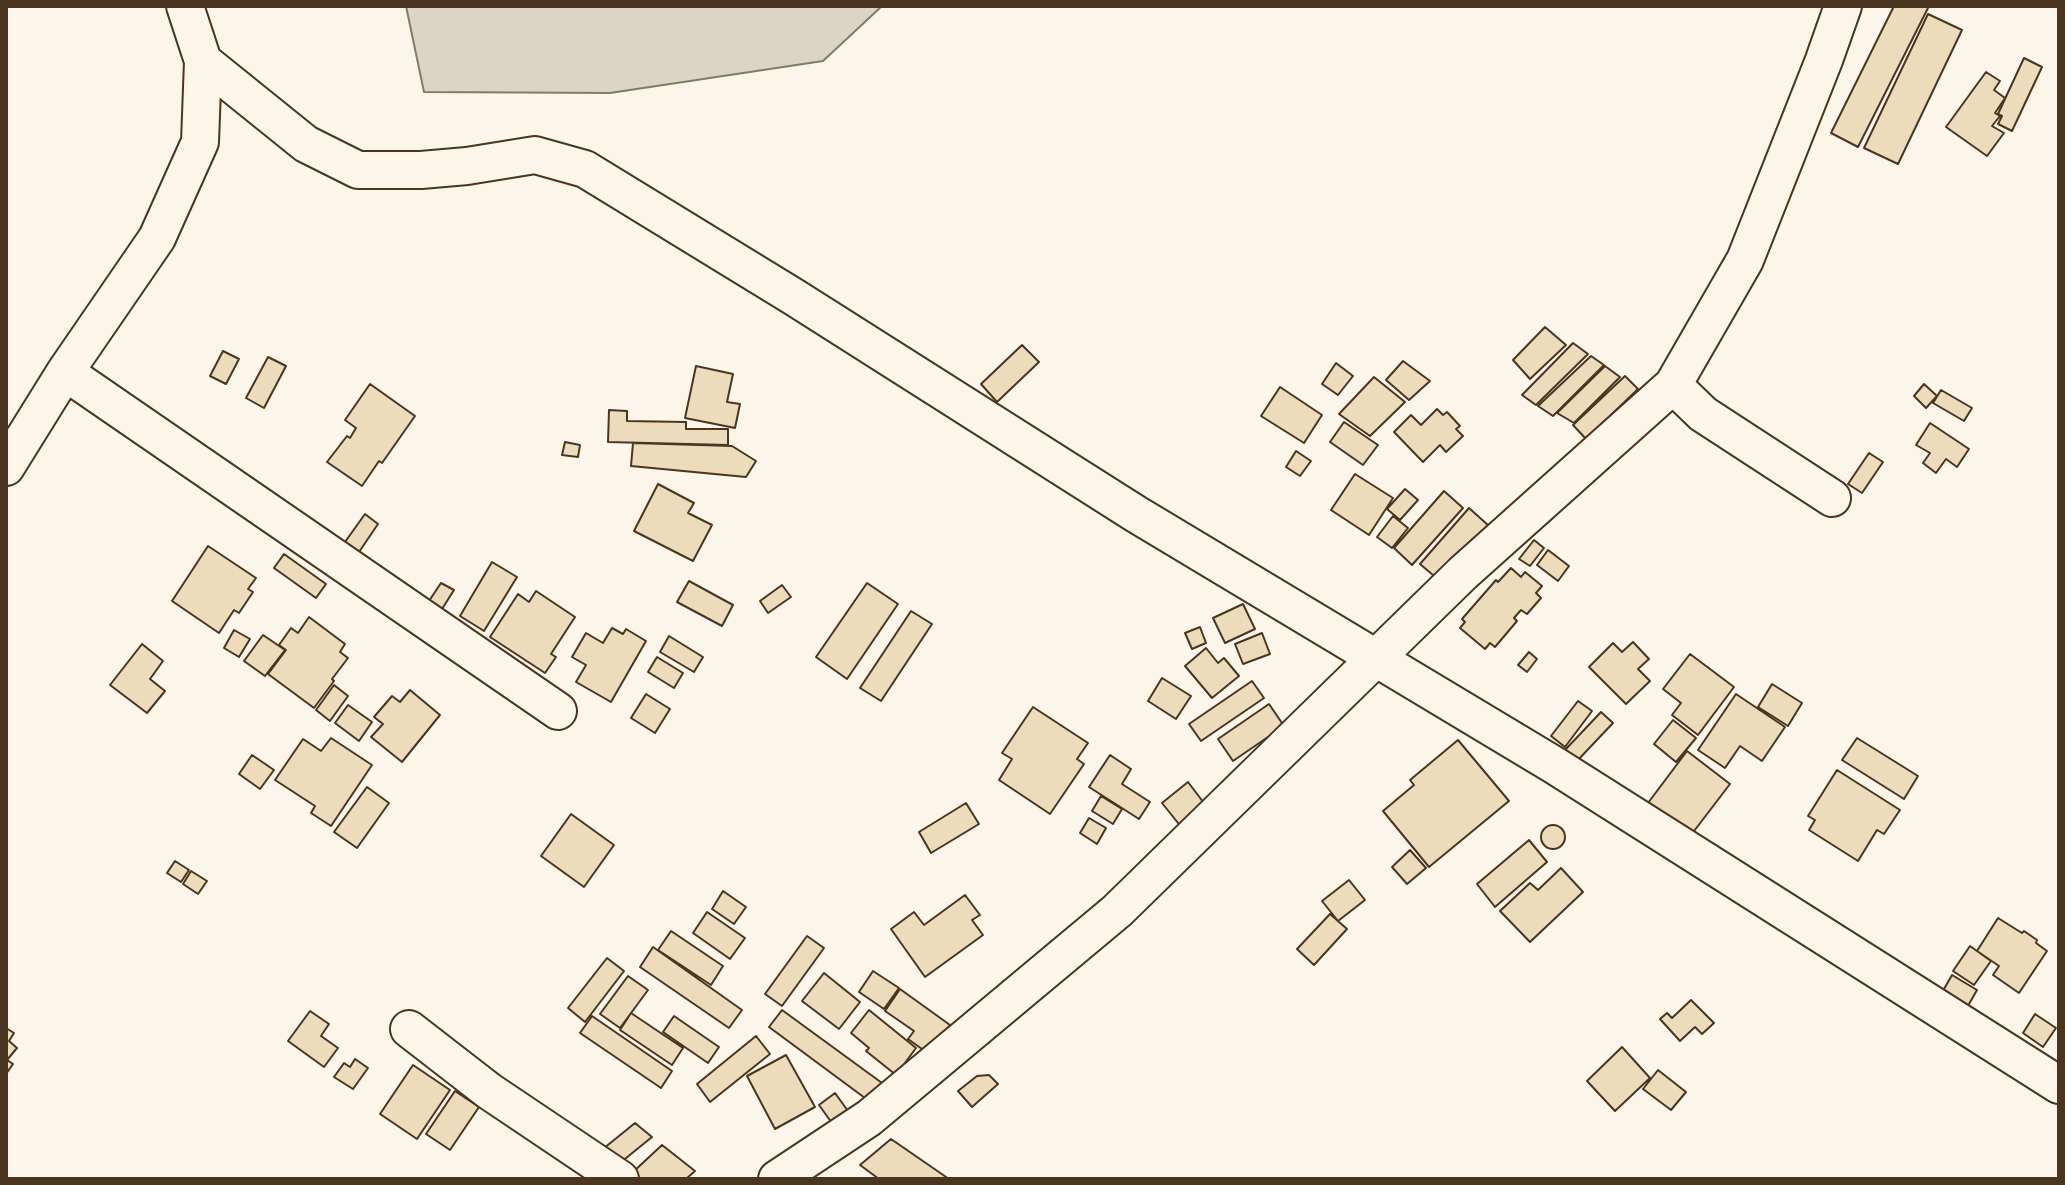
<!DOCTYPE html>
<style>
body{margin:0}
#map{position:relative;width:2065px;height:1185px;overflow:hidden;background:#fbf6e9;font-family:"Titillium Web",sans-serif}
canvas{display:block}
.frame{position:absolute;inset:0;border:8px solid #4a3520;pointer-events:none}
</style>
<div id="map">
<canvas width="2065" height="1185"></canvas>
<div class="frame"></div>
</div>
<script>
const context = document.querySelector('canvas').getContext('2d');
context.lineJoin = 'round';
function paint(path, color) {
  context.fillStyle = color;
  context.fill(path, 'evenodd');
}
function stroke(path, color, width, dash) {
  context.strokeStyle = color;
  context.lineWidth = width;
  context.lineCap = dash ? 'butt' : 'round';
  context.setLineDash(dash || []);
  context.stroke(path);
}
const water = new Path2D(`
 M406,6H882L823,61L610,93L424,92Z`);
const building = new Path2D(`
 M1894,6H1929L1858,147L1831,133Z
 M1928,14L1962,30L1898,164L1864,148Z
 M2024,58L2042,67L2012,131L1998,124L2002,116L1998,114Z
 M1986,72L2000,81L1994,90L2005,98L1995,113L2000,116L1992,126L2004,133L1987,156L1946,127Z
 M1545,327L1566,345L1530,379L1513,360Z
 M1573,343L1588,354L1536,405L1522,395Z
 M1022,345L1039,362L997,402L981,384Z
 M223,351L239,359L226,384L210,376Z
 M1591,356L1604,365L1553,416L1538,406Z
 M268,357L286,366L264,408L246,398Z
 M1403,361L1430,381L1409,400L1386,380Z
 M1336,363L1353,376L1338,395L1322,384Z
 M696,366L733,374L727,402L740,404L735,428L685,418Z
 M1605,366L1620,377L1574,423L1557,413Z
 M1625,376L1638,389L1586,439L1573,425Z
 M1374,377L1405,402L1370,436L1339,414Z
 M370,384L415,416L382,463L379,461L362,486L327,462L347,436L350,438L356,428L345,420Z
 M1924,384L1937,396L1926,408L1914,396Z
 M1280,387L1322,415L1304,443L1261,416Z
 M1941,390L1972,408L1964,421L1933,403Z
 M1437,409L1443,415L1447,412L1460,426L1456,429L1463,436L1446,452L1440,445L1423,462L1394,432L1411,415L1421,425Z
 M609,410L627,411V421L686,422V429H728V445L608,442Z
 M1344,422L1378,445L1363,465L1330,442Z
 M1930,423L1969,449L1957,467L1946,459L1936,473L1923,463L1930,453L1916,445Z
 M565,442L580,445L578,457L562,455Z
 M633,443L732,446L756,461L746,477L631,466Z
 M1296,451L1311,461L1300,476L1286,467Z
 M1869,453L1883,462L1862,493L1848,484Z
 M1355,474L1393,498L1369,535L1331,510Z
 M658,484L694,503L688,513L712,525L693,561L634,531Z
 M1405,489L1418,500L1400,520L1387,509Z
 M1444,491L1463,508L1412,565L1394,548Z
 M1469,508L1489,526L1440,581L1420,564Z
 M365,514L378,524L359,552L345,542Z
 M1393,516L1408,528L1392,548L1377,537Z
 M1534,540L1544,548L1530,566L1519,559Z
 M208,546L256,578L248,589L253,592L239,613L234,610L219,633L172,601Z
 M1548,550L1569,566L1558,581L1537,565Z
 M284,554L326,584L316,598L274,568Z
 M492,562L517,577L484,631L460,616Z
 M1511,568L1521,577L1525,572L1542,586L1536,593L1541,598L1527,614L1521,610L1514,618L1517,621L1495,647L1490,643L1485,649L1460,628L1465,622L1462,619L1496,580L1498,582Z
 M689,581L733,605L722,626L677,602Z
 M441,583L454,590L442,609L429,601Z
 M867,583L898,604L847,679L816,657Z
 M782,585L791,597L768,613L760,601Z
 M536,591L575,617L551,654L556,657L545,673L490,637L518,594L529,602Z
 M1243,604L1255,629L1225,643L1213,618Z
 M911,611L932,624L881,701L860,688Z
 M309,617L345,644L340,652L348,658L332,679L334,681L314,708L268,674L286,650L279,645L291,628L298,633Z
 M1200,627L1206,643L1192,649L1185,633Z
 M612,628L623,634L626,629L646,641L611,702L576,682L586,665L572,657L586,633L603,643Z
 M234,630L250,639L239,657L224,648Z
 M1262,633L1270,654L1243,664L1235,644Z
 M263,635L285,650L265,676L244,661Z
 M669,636L703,657L694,672L660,652Z
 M1633,642L1649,659L1638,669L1650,681L1626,704L1589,667L1613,643L1622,652Z
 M142,644L163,661L150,679L165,691L147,713L110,685Z
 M1206,648L1218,663L1224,658L1239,676L1212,698L1185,666Z
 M1529,652L1537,659L1527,672L1518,665Z
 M1690,654L1734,687L1698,735L1672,715L1681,703L1663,689Z
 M657,657L683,673L674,688L648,672Z
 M1162,678L1191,696L1176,719L1148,701Z
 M1252,681L1264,698L1201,741L1189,724Z
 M1772,684L1802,703L1788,726L1758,707Z
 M334,685L348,696L330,721L316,710Z
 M410,690L440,715L402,762L371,737L383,724L374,717L392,696L400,702Z
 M646,694L670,709L655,733L631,718Z
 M1736,694L1785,727L1762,761L1740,746L1725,768L1698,750Z
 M1578,701L1592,711L1565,747L1551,736Z
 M1269,704L1284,726L1233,761L1218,739Z
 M348,705L372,722L359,741L335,723Z
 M1033,707L1088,743L1077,759L1084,764L1050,814L999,780L1012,759L1002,753Z
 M1601,712L1613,723L1577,761L1565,750Z
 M1673,720L1696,738L1676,762L1654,744Z
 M331,738L372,765L331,826L311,813L315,806L275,780L303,739L321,751Z
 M1857,738L1918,776L1904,799L1842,760Z
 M1458,740L1509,801L1429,867L1383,811L1414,785L1410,780Z
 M1687,751L1730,784L1688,839L1645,807Z
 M252,755L274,770L260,789L239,774Z
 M1110,755L1131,769L1122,784L1150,802L1139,819L1089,787Z
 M1837,770L1900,810L1884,834L1877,830L1858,861L1809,830L1815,820L1808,816Z
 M1188,782L1207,807L1182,828L1162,803Z
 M367,787L389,803L357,848L334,832Z
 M1101,796L1122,809L1113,824L1092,811Z
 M966,803L979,824L931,853L919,832Z
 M571,814L614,845L584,887L541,856Z
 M1089,818L1106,828L1097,844L1080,833Z
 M1541 837a12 12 0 1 1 24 0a12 12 0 1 1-24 0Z
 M1529,840L1547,862L1495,907L1477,884Z
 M1410,850L1426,868L1407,884L1392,867Z
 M175,861L189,870L181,882L167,873Z
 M1561,868L1583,892L1530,942L1500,911L1530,883L1538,890Z
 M191,871L207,881L198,894L183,884Z
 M1349,880L1365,900L1338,921L1322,901Z
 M723,891L746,907L734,924L712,909Z
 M965,895L980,915L972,920L983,935L925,977L891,929L914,912L924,925Z
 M707,912L745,938L730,959L693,933Z
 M1330,914L1347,929L1314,965L1297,949Z
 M1998,918L2022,933L2024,931L2037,940L2036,943L2047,951L2019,993L1993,975L1999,966L1977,951Z
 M671,931L723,966L711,985L658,950Z
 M807,936L824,948L782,1006L765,994Z
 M1970,946L1991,961L1974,985L1953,971Z
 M653,947L742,1010L729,1028L640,967Z
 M607,958L624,971L585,1022L568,1008Z
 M873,971L899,988L884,1009L859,992Z
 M824,973L860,1002L839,1029L802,1001Z
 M1952,975L1977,990L1965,1011L1940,996Z
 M628,976L648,990L620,1028L600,1014Z
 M900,989L950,1025L929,1054L908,1039L914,1031L885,1011Z
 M1691,1000L1714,1023L1702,1034L1695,1027L1680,1041L1660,1019L1667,1013L1672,1018Z
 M782,1010L882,1083L869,1101L769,1027Z
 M869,1010L916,1048L896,1075L866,1051L869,1048L851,1033Z
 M310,1011L329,1024L321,1036L338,1048L324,1067L288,1041Z
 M631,1013L683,1048L672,1065L620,1030Z
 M2035,1014L2056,1028L2043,1047L2023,1033Z
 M592,1016L672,1071L661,1088L580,1033Z
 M674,1016L719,1047L708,1063L663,1032Z
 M6,1028L14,1033L9,1041L17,1048L7,1060L13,1064L6,1074Z
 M756,1036L770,1054L710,1102L697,1084Z
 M1622,1047L1650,1078L1615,1111L1587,1081Z
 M786,1055L815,1107L775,1129L747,1076Z
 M355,1059L368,1068L353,1089L334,1077L344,1063L350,1067Z
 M413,1065L450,1090L417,1139L380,1114Z
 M1658,1070L1686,1092L1671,1110L1643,1089Z
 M989,1075L998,1084L972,1107L958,1091L977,1076Z
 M455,1091L479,1107L450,1150L426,1134Z
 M835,1093L853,1118L837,1130L819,1105Z
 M635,1123L652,1137L615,1167L598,1153Z
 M891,1139L949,1179H879L860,1165Z
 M662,1145L695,1171L686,1179H640L632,1173Z`);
const minor = new Path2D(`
 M203,61L306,144L358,170H421L467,166L535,155L585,169L794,297L1136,514L1554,765L2059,1085
 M65,372L558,711
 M1673,385L1703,414L1832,498
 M6,467L65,372L157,238L200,142L203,61L185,6
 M409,1029L489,1091L620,1179
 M777,1179L869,1118L1117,911L1463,573L1673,385L1745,260L1824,60L1843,6`);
paint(water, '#dcd4c6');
stroke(water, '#887966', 2);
paint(building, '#ecdcbc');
stroke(building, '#4a3520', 2);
stroke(minor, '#4a3520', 40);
stroke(minor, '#fbf6e9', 36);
</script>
